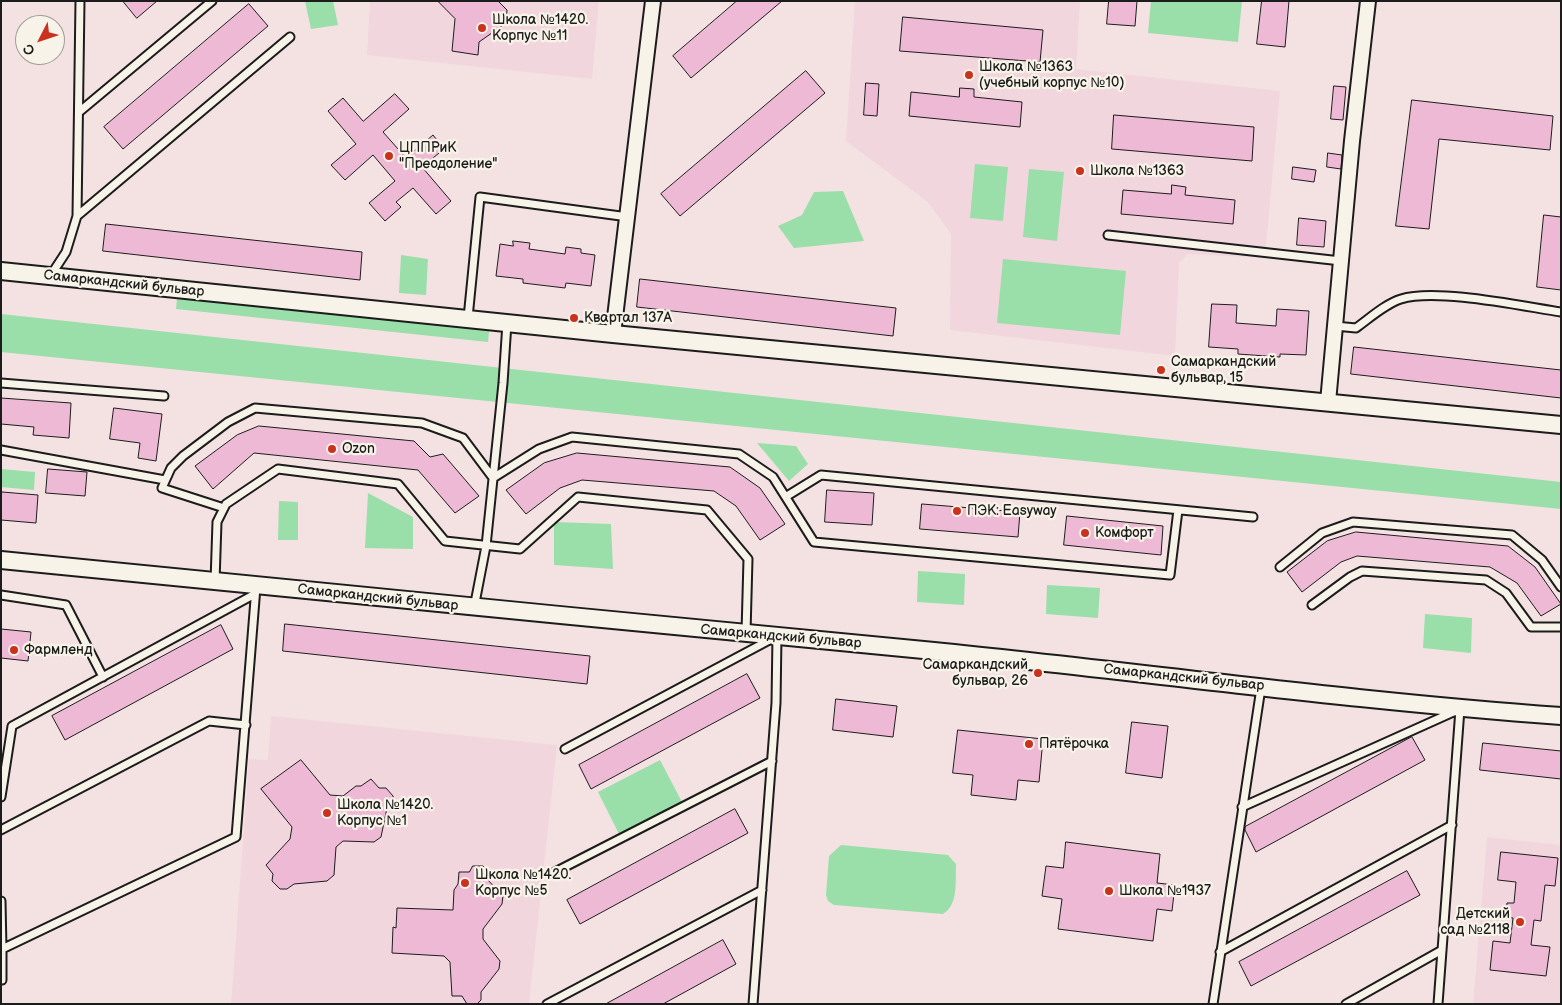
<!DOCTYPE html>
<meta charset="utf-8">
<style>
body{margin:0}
#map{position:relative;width:1562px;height:1005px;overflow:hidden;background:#f4e2e2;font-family:"Balsamiq Sans",sans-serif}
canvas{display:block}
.frame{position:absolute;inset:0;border:2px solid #1c1c1c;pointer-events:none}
.north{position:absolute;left:15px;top:15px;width:50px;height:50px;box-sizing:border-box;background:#f7f3e8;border:1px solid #9f9d96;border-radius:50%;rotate:229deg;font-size:14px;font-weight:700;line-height:20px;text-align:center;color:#1c1c1c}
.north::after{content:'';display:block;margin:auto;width:18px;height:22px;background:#c8321e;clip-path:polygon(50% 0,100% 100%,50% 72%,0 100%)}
</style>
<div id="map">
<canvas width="1562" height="1005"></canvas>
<div class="frame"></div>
<div class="north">С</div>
</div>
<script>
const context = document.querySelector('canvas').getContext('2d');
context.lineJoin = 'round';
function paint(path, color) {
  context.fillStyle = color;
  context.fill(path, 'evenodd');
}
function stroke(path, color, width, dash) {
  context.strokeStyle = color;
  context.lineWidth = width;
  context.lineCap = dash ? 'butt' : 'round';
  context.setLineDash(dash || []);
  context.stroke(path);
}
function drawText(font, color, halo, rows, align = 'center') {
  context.font = font + ' "Balsamiq Sans",sans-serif';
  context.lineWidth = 4.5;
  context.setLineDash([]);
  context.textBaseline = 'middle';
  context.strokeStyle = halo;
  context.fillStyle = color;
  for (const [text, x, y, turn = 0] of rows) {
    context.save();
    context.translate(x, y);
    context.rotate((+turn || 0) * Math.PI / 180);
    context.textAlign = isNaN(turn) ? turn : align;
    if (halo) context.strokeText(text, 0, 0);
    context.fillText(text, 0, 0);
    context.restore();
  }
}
const built = new Path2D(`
 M370,1H599L592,79L367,55Z
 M855,1H1080L1076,69L1280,91L1265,258L1188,254L1179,263L1175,356L950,330L951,234L928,202L846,141Z
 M271,716L557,745L529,1004H231L249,759L268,760Z
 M1487,837L1561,845V1004H1473Z`);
const green = new Path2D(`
 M305,1H333L338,25L311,29Z
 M1151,1H1242L1238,42L1148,33Z
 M975,164L1008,167L1003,221L970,218Z
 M1029,169L1064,172L1057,241L1023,237Z
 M843,191L864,241L794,248L778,226L802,215L814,192Z
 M401,255L428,259L426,295L399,293Z
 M1003,259L1126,271L1120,335L997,323Z
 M177,299L490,323L488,342L176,309Z
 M1,314L1561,482V509L1,352Z
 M757,443L796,446L808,464L789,481Z
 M1,469L35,472L34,490L1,487Z
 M368,493L413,517V549L365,548Z
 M279,501L298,502V540H278Z
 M554,522L611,524L613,569L554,565Z
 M918,571L965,574L964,605L917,602Z
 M1047,585L1100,588L1098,618L1046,614Z
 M1425,614L1472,618L1471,653L1423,648Z
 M660,760L682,802L619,834L598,792Z
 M841,845L948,855L956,864C955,882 959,904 943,914L834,905L828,901L826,895L829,856Z`);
const building = new Path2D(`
 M123,1H157L137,18Z
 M438,1H498L507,10L506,23L479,42L478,55L452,51L455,19Z
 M737,1H782L691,78L673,56Z
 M1109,1H1137L1135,26L1107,24Z
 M1262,1H1289L1285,47L1257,44Z
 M249,4L268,26L123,149L104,127Z
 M903,17L1043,30L1040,62L900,51Z
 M806,71L825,93L680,216L661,194Z
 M866,83L879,84L877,116L864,115Z
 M1334,86L1346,87L1343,120L1331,119Z
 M960,88L974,89V97L1022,102L1020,127L909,116L911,92L959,97Z
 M395,94L409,109L383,132L406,158L433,135L444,149L422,167L451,201L436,214L413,188L396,202L401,207L385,221L369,203L395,181L373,155L345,180L331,165L356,144L328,111L343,98L363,121Z
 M1412,100L1553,116L1550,150L1439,139L1429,229L1396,226Z
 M1114,115L1254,127L1252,161L1112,149Z
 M1328,153L1342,155L1341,169L1327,167Z
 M1293,167L1316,170L1314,182L1292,179Z
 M1172,185L1186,187L1185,195L1235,200L1233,224L1121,214L1123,190L1171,194Z
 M1544,215L1561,217V290L1537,287Z
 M1299,218L1326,221L1324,247L1297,245Z
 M106,224L362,252L360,280L103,251Z
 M513,241L530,243L529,249L565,254L566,247L581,249V253L595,255L591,286L566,283L565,288L523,283V279L496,276L500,244L513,246Z
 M640,279L896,308L893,336L637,307Z
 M1212,304L1237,305L1236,323L1276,326L1277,309L1309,311L1306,355L1280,354V357L1238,354V349L1209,347Z
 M1354,347L1561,370V398L1351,374Z
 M1,398L71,403L69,438L33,435L34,427L1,424Z
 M114,408L162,414L156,461L138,458L140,443L110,439Z
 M259,426L414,441L430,457L443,454L479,496L455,513L418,470L254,453L213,489L195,466L237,435Z
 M577,453L730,467L760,488L785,524L760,540L736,506L714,491L582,480L560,488L526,514L506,490L544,463Z
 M48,469L87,472L85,496L46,493Z
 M827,490L874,493L872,525L825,522Z
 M2,492L38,495L36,523L1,520Z
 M922,504L1020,512L1018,537L920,529Z
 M1067,516L1163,526L1161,555L1064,545Z
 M1356,532L1508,546L1535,567L1561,604L1541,616L1517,583L1490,567L1357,556L1341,562L1302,592L1287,572L1327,541Z
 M285,624L590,656L587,684L283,651Z
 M221,625L233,649L65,740L52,716Z
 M1,629L31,632L28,661L1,658Z
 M747,674L760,698L591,789L579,765Z
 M836,699L897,706L893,737L833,730Z
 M1132,722L1168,726L1162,778L1126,773Z
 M958,730L1043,739L1039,782L1018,780L1016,800L971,795L973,775L953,773Z
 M1412,737L1425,760L1256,852L1245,830V827Z
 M1483,743L1561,751V779L1480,770Z
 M301,760L330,795L343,796L356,786H361L371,779L379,788H386L393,796L394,802L387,808L381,837L374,842L343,841L336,847L334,875L327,881L294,884L287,889H280L272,881L273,874L266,865L290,839L292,827L261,789Z
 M735,809L748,833L580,924L567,900Z
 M1066,842L1160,854L1157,883L1175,885L1172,911L1157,909L1153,941L1058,929L1062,899L1042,896L1046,866L1063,868Z
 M1501,852L1558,858L1555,886L1545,885L1541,921L1534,920L1531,945L1550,947L1546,976L1490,970L1493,941L1510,943L1513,918L1506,917L1507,903H1514L1516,882L1498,880Z
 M473,866H483L488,871L487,879L503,896L502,904L483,929V939L500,961L499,969L481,992V1000L477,1004H467L462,996H452L450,962L444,956L392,953L393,927L396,928L397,908L453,910L454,890L458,884L459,872H469Z
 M1407,871L1420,895L1251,986L1239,962Z
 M723,940L736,964L663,1004H606Z`);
const service = new Path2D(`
 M79,112L212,1
 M77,216L290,37
 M1108,235L1341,261
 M51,275L66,252L77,216L80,1
 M468,318L480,197L628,217
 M1335,326L1356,328C1370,318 1385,304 1401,299C1436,288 1521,306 1561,312
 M1,383L164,396
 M1,450L165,480
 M787,496L821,475L1253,517
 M224,508L162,488L171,468L183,456L228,422L255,408L422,423L463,438L493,478L539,449L572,437L739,454L773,477L814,542L1170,575L1178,510
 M1280,567L1322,533L1353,522L1512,535L1542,560L1561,587
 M215,582L217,522L226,504L278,469L398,484L445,541L520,549L578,497L707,510L748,559L746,633
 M1,595L66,605L103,677
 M1312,605L1350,577L1362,571L1486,580L1506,593L1531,627H1561
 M474,608L486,546L503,383L507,323
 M565,749L777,636L776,703L753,1004
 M1,797L12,726L255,594
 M1242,807L1460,709L1438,1004
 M1,830L209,721L246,725
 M555,872L772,761
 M1,901L2,949L236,837L256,587
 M1220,952L1452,825
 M2,980V949
 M547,1004L762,890
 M1213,1004L1261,688
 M1346,1004L1442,950`);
const minor = new Path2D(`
 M613,334L653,1
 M1328,402L1352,141L1368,1`);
const tertiary = new Path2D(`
 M1,271L613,334L1561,425
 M1,560C312,593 623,620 934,651C1143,672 1351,701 1561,716`);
const markers = [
 [482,28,5,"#c8321e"],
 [969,75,5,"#c8321e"],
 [389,156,5,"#c8321e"],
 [1080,171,5,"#c8321e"],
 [574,318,5,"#c8321e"],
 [1161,370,5,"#c8321e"],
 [332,449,5,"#c8321e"],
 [957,511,5,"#c8321e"],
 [1085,533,5,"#c8321e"],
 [14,650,5,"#c8321e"],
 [1038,673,5,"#c8321e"],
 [1029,744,5,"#c8321e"],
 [327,813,5,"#c8321e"],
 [465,883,5,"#c8321e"],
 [1109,891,5,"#c8321e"],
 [1520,922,5,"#c8321e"]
];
const poiNames = [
 ["Школа №1420.",492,20],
 ["Корпус №11",492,36],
 ["Школа №1363",979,67],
 ["(учебный корпус №10)",979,83],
 ["ЦППРиК",399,148],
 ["\"Преодоление\"",399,164],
 ["Школа №1363",1090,171],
 ["Квартал 137А",584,318],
 ["Самаркандский",1171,362],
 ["бульвар, 15",1171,378],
 ["Ozon",342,449],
 ["ПЭК: Easyway",967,511],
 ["Комфорт",1095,533],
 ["Фармленд",24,650],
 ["Самаркандский",1028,665,"right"],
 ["бульвар, 26",1028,681,"right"],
 ["Пятёрочка",1039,744],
 ["Школа №1420.",337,805],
 ["Корпус №1",337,821],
 ["Школа №1420.",475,875],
 ["Корпус №5",475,891],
 ["Школа №1937",1119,891],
 ["Детский",1510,914,"right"],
 ["сад №2118",1510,930,"right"]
];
const streetNames = [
 ["Самаркандский бульвар",124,284,6],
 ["Самаркандский бульвар",378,598,6],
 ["Самаркандский бульвар",781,637,5],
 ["Самаркандский бульвар",1184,678,6]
];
paint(built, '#f2d6de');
paint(green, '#9adeaa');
paint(building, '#eeb9d5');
stroke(building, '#1c1c1c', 1);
stroke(service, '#1c1c1c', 11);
stroke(minor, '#1c1c1c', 18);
stroke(tertiary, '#1c1c1c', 20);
stroke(service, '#f7f3e8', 7);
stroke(minor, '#f7f3e8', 14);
stroke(tertiary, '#f7f3e8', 16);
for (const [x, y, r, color] of markers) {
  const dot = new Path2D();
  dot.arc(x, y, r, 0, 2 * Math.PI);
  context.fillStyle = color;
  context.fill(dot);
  stroke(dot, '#f7f3e8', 2);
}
drawText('14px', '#1c1c1c', '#f7f3e8', poiNames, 'left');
drawText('14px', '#1c1c1c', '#f7f3e8', streetNames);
</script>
